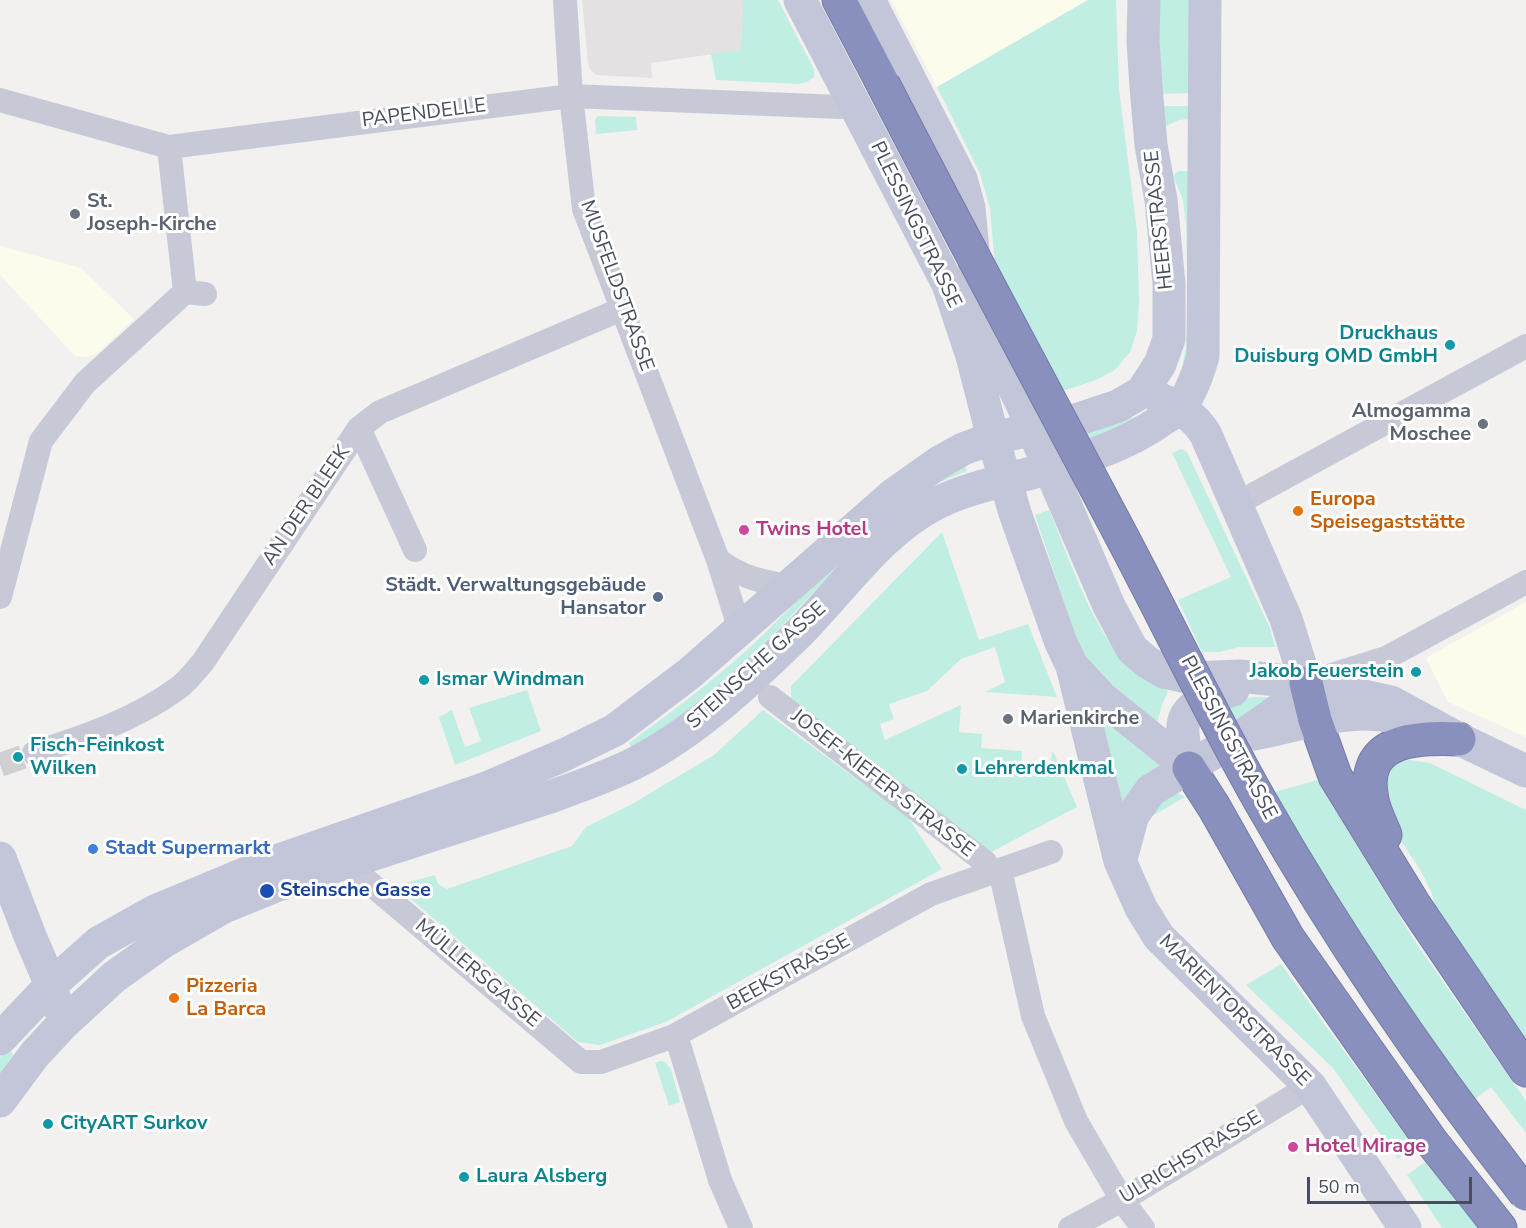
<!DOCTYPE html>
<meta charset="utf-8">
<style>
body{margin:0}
#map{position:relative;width:1526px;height:1228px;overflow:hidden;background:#f2f1f0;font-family:"Nunito Sans",sans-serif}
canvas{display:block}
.scale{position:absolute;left:1307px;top:1177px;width:165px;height:27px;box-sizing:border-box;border:3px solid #484c5d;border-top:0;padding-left:8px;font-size:18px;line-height:21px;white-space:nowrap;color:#484c5d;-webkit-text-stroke:4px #fff;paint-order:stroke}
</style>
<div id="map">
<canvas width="1526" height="1228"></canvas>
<div class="scale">50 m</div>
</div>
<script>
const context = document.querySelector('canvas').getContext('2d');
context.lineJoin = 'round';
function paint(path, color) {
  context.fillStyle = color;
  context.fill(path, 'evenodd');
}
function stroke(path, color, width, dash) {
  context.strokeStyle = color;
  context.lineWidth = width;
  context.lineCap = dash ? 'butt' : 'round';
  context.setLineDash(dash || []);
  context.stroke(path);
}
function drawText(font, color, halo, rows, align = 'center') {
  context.font = font + ' "Nunito Sans",sans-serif';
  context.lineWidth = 6;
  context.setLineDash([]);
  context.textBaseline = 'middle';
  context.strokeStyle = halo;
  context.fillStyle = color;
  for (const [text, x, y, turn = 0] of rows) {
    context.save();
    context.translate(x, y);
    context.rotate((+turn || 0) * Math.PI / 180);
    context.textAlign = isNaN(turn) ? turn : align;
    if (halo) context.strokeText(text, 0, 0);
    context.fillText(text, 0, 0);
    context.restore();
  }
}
const commercial = new Path2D(`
 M891,0H1088L937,87Z
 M0,246L81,268L134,319L96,354L86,357L75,356L0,275Z
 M1526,602V737L1448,702L1426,658Z`);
const education = new Path2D(`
 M582,0H743L741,50L651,63L652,78L596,75L590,69L588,63Z`);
const green = new Path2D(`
 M743,0H778L814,69V77L807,82L798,84L716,80L711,54L741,50Z
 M1088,0H1116L1119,89L1137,231L1139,301L1137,331L1130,352L1115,370L1096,380L1060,392L995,267L990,208L980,174L937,87Z
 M1153,0H1193L1192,93L1155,94Z
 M1159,106H1192L1189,119L1179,120L1164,127Z
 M598,116L636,117L637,130L596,134L595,119Z
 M1179,171H1189V365L1183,363L1186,345L1188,314L1186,224L1183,200L1174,178L1175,173Z
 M1133,417L1137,418L1087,442L1084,434Z
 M1181,449L1187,452L1270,628L1275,647H1239L1220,652H1202L1178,600L1231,577L1172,453Z
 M963,463L967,471C937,482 911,495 887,516C802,600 737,686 633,750L629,743C677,708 725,672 767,631C829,571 882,498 963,463Z
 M1049,510C1066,550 1095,637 1128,663C1137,670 1151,674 1162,679L1168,693L1163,702L1157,722L1152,724L1085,659L1073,629L1035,515Z
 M942,532L979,640L1028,624L1057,697L985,692L1005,682L995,647L961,659L927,691L889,704L894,719L880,724L885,740L961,705L959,732L982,734L981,748L1022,751L1021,770L1050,772L1052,752L1054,753L1077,807L991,852L791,702V686Z
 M527,690L541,731L455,765L439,717L452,710L465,747L481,741L469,708Z
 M1255,697H1272L1237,726L1223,701Z
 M763,710L908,817L942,869L666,1022L600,1045L578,1042L398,888V885L435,875L438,884L447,889L572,846L586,827L632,804L714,755Z
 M1101,718H1104L1165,765L1123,815Z
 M1411,760L1430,763L1526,810V1043L1436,912L1432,894L1422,873L1387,819L1381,777L1398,761Z
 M1317,780L1414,940L1526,1101V1133L1491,1087L1471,1102L1379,968L1272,793Z
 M1177,793L1185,797L1140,823L1144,813Z
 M1281,964L1414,1147L1398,1159L1332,1067L1246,985Z
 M5,1049H10L13,1055L0,1074V1057Z
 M660,1061L665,1062L671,1069L680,1102L669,1106L655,1063Z
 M1425,1162L1478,1228H1442L1407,1175Z`);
const streetTunnel = new Path2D(`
 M0,765L34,753`);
const street = new Path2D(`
 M565,0L571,96L584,209L718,560L740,630
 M0,100L169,147L571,96L840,107L855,104
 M169,147L185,292
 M359,428L415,550
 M1236,504L1526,346
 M718,560C744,578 758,581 789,586
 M0,597L41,441L85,383L185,292L205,294
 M1306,683L1386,658L1526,582
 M770,697L985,862L993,873
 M34,753C84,737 134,720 177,689C187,682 195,671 203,662L359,428L380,412L622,309
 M346,863L581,1062H601L674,1036L931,894L1051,852
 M1000,870L1033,1016L1076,1121L1122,1200L1143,1228
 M674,1036L680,1048L720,1180L741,1228
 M1070,1228L1122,1200L1310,1086`);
const secondary = new Path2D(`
 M800,0L948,284L972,356L993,438L1015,513L1061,643L1072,666L1120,861L1141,908L1159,937L1310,1086L1405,1228
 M869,0L961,179L969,208L978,302L987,333L1021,402L1109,606L1132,649L1147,662L1164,672L1192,678L1239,676L1306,683L1391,702L1459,739L1526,771
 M1160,399C1179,407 1195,416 1206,435L1286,619L1306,683
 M1073,667L1102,698L1189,768
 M1254,734C1299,726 1342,708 1389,716
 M1189,768C1176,713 1180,708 1233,690
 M0,858L30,936L51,985L56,1004
 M1121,859L1133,815L1151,790L1240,737L1279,710L1306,683
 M0,1039L51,985L98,943L155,911L273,862L489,787L566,754L615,730L690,673L893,495L938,463L963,449L993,438L1076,420L1118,406L1142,392L1160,364L1169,339V284L1161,200L1151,145L1146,87L1143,41L1144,0
 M0,1101L35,1054L61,1026L114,977L163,942L224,907L278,885L547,798C575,788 604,778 631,765C695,733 750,681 801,631C843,588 881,532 935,504C959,492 983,486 1008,479C1060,466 1115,452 1159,422C1166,417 1177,412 1181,406C1192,392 1198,373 1203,356L1205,0`);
const highway = new Path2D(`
 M839,0L883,84
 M1306,683L1315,720L1335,776L1413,903L1526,1070
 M1189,768L1214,807L1288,938L1431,1141L1500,1228
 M1385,835C1381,824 1374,812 1372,800C1359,739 1415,737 1459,739`);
const highwayBridge = new Path2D(`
 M883,84C958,230 1036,374 1112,518C1163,613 1209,711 1262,804C1340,941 1429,1070 1526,1194`);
const markers = [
 [75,214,6,"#6b7280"],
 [1450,345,6,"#0f9aa8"],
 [1483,424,6,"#6b7280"],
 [1298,511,6,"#e8710a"],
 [744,530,6,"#d1479c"],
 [658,597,6,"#5c6f8a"],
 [1416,672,6,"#0f9aa8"],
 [424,680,6,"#0f9aa8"],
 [1008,719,6,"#6b7280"],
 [18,757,6,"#0f9aa8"],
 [962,769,6,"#0f9aa8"],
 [93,849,6,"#3f7fe0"],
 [267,891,8,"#1a4fb4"],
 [174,998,6,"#e8710a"],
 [48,1124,6,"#0f9aa8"],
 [1293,1147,6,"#d1479c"],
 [464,1177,6,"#0f9aa8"]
];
const streetNames = [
 ["PAPENDELLE",424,114,-7],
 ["HEERSTRASSE",1160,220,-96],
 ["PLESSINGSTRASSE",915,225,64],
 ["MUSFELDSTRASSE",616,286,70],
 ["AN DER BLEEK",307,506,-56],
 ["STEINSCHE GASSE",757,666,-42],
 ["PLESSINGSTRASSE",1228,738,62],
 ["JOSEF-KIEFER-STRASSE",882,784,38],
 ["BEEKSTRASSE",789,973,-29],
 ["MÜLLERSGASSE",477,974,40],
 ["MARIENTORSTRASSE",1234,1011,45],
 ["ULRICHSTRASSE",1191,1158,-31]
];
const worshipNames = [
 ["St.",87,202],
 ["Joseph-Kirche",87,225],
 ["Almogamma",1471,412,"right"],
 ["Moschee",1471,435,"right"],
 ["Marienkirche",1020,719]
];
const cultureNames = [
 ["Druckhaus",1438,334,"right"],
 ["Duisburg OMD GmbH",1438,357,"right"],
 ["Jakob Feuerstein",1404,672,"right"],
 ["Ismar Windman",436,680],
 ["Fisch-Feinkost",30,746],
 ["Wilken",30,769],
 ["Lehrerdenkmal",974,769],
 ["CityART Surkov",60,1124],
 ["Laura Alsberg",476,1177]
];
const foodNames = [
 ["Europa",1310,500],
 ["Speisegaststätte",1310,523],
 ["Pizzeria",186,987],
 ["La Barca",186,1010]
];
const hotelNames = [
 ["Twins Hotel",756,530],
 ["Hotel Mirage",1305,1147]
];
const serviceNames = [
 ["Städt. Verwaltungsgebäude",646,586],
 ["Hansator",646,609]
];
const shopNames = [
 ["Stadt Supermarkt",105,849]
];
const transitNames = [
 ["Steinsche Gasse",280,891]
];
paint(commercial, '#fbfceb');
paint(education, '#e3e1e2');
paint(green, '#c0eee2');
stroke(streetTunnel, '#d0d0d3', 24, [24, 12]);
stroke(highway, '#747ba9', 35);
stroke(street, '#c7cad6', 24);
stroke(secondary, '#c3c6d8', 33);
stroke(highway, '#8990bd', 33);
stroke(highwayBridge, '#747ba9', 35, []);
stroke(highwayBridge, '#8990bd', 33);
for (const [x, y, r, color] of markers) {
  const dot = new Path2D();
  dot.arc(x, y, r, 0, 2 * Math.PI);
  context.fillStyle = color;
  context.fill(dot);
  stroke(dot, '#fff', 2);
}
drawText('20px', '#484c5d', '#fff', streetNames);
drawText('bold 20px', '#5b616d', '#fff', worshipNames, 'left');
drawText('bold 20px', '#0d838f', '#fff', cultureNames, 'left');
drawText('bold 20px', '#c56008', '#fff', foodNames, 'left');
drawText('bold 20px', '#b23c85', '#fff', hotelNames, 'left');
drawText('bold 20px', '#4e5e75', '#fff', serviceNames, 'right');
drawText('bold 20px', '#366cbe', '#fff', shopNames, 'left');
drawText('bold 20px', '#164399', '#fff', transitNames, 'left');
</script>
